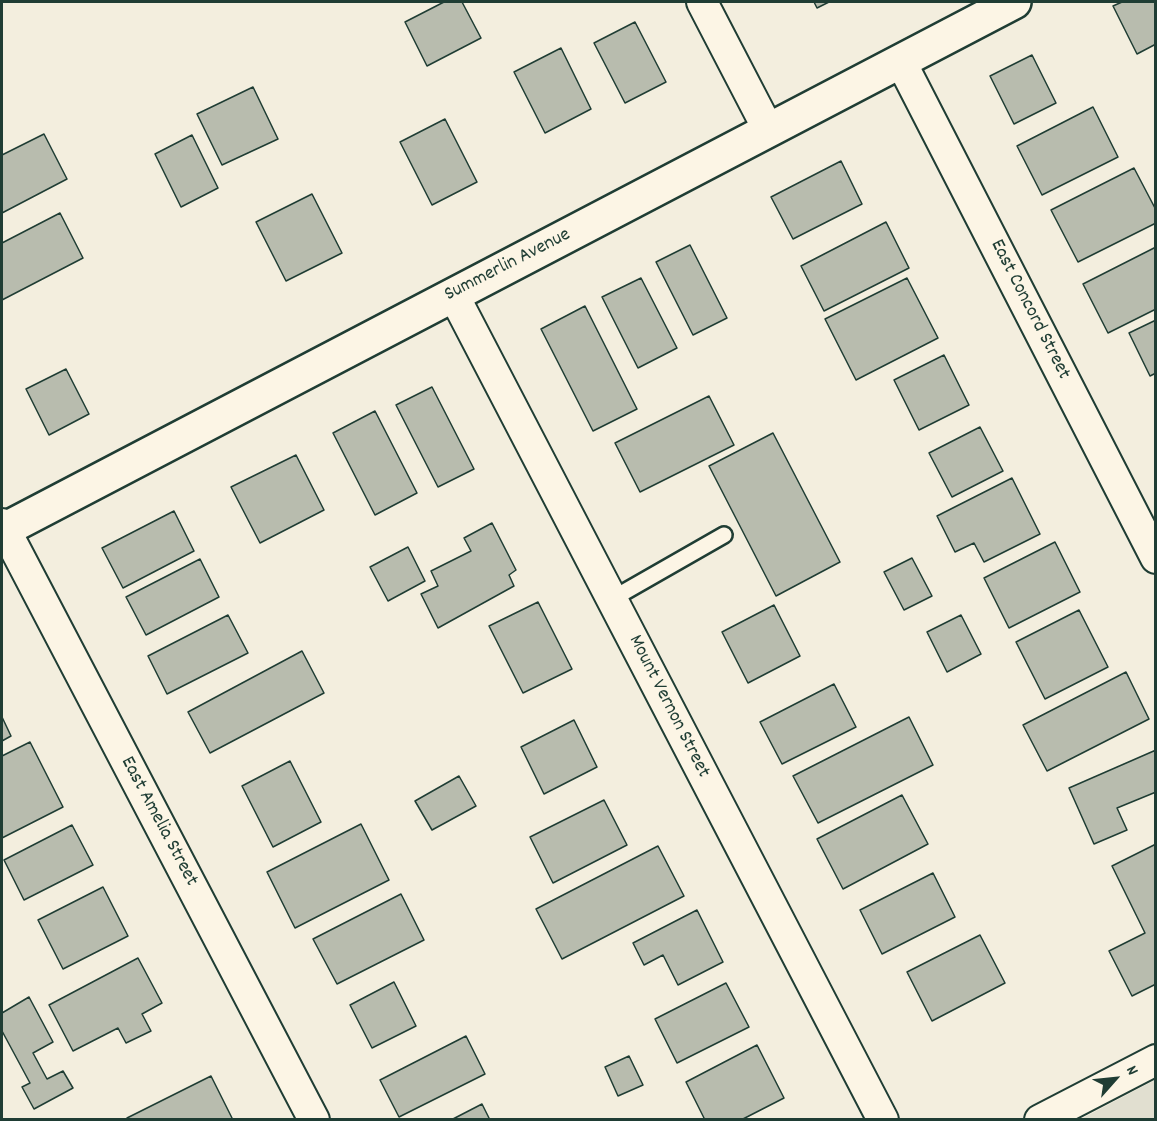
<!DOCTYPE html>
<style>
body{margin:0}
#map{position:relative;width:1157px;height:1121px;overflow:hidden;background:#f3eede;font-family:Dekko,sans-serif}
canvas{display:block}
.frame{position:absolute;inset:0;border:3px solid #1f3d34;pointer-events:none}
.north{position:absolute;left:1085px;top:1049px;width:60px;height:60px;-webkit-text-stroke:4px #fcf5e5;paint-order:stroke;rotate:63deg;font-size:16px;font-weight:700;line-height:24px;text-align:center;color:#1f3d34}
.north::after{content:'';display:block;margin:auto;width:21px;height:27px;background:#1f3d34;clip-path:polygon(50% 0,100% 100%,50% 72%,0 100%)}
</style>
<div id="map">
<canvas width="1157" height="1121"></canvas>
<div class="frame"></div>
<div class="north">N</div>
</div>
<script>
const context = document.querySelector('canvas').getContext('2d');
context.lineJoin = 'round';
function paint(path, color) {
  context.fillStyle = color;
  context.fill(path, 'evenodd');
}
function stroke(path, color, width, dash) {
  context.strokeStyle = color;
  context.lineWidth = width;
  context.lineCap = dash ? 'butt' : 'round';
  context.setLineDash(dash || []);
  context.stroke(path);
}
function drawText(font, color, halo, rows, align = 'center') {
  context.font = font + ' Dekko,sans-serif';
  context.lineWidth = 6;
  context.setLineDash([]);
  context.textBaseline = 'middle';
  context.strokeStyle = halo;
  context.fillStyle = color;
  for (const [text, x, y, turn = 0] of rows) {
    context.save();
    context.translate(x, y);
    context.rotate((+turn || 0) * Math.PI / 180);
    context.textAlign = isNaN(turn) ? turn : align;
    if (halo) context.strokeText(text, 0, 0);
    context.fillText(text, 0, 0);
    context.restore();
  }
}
const built = new Path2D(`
 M1155,1080V1119H1081Z`);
const building = new Path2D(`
 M444,2H462L481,38L427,66L405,22Z
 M814,2H829L817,8Z
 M1122,2H1156V44L1137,54L1113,6Z
 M635,22L666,82L625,103L594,43Z
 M561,48L591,109L545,133L514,72Z
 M1032,55L1056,103L1014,124L990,76Z
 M253,87L278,139L222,165L197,114Z
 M1093,107L1118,157L1042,195L1017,146Z
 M445,119L477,182L432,205L400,142Z
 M44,134L67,179L2,213V155Z
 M192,135L218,188L181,207L155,154Z
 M841,161L862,204L793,239L771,197Z
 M1134,168L1156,210V223L1078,262L1051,210Z
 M312,194L342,253L286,281L256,222Z
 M60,213L83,258L2,300V243Z
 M886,222L909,268L824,311L801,266Z
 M690,245L727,318L693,335L656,262Z
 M1156,247V309L1108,333L1083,284Z
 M641,278L677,348L638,368L602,297Z
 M907,278L938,338L856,380L825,319Z
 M585,306L637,409L593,431L541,329Z
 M1156,320V373L1150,376L1129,333Z
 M944,355L969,405L919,430L894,380Z
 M66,369L89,414L49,435L26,389Z
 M432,387L474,469L438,487L396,405Z
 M709,396L734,445L640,492L615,443Z
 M375,411L417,493L375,515L333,433Z
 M980,427L1003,471L952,497L929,453Z
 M773,433L840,562L776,596L709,466Z
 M296,455L324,510L260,543L231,487Z
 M1012,478L1040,534L984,562L974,543L955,552L937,516Z
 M174,511L194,551L123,588L102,548Z
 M492,523L516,570L509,575L514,586L438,628L421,594L438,586L431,571L471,551L464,538Z
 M1055,542L1080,592L1009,628L984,578Z
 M408,547L425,581L388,601L370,567Z
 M912,558L932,596L904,610L884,572Z
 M200,559L219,597L146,635L126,597Z
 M538,602L572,669L523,693L489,626Z
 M774,605L800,656L748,683L722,632Z
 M1079,610L1108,667L1045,699L1016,642Z
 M228,615L248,653L167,694L148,656Z
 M961,615L981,654L947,672L927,632Z
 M302,651L324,693L210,753L188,712Z
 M1126,672L1149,719L1047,771L1023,725Z
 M834,684L856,727L782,764L760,722Z
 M2,717L11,736L2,741Z
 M909,717L933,765L818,823L793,776Z
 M574,720L597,767L544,794L521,747Z
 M30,742L63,807L2,838V756Z
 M1156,750V792L1117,808L1127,830L1094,844L1069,788Z
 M290,761L321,822L273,847L242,786Z
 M459,776L476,806L432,830L415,801Z
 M902,795L928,844L843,889L817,839Z
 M604,800L627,845L553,883L530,837Z
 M361,824L389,880L295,928L267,872Z
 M72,825L93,865L24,900L4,860Z
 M1156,844V984L1132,996L1109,951L1145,933L1112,866Z
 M658,846L684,896L562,959L536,909Z
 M933,873L955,917L882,954L860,910Z
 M103,887L128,936L63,969L38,920Z
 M401,894L424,940L337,984L313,939Z
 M697,910L723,962L678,985L663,955L644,965L633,943Z
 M980,935L1005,983L932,1021L907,972Z
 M138,958L162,1003L142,1014L151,1031L126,1043L118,1028L73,1051L49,1005Z
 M394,982L416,1026L372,1048L350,1005Z
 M726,983L749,1027L677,1063L655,1019Z
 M29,997L53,1042L33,1053L47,1079L63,1071L73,1088L34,1109L22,1087L30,1083L2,1031V1013Z
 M466,1036L485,1074L399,1117L380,1080Z
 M757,1045L784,1098L741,1120H705L686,1082Z
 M629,1056L643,1085L618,1096L605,1067Z
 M211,1076L233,1120H128L127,1118Z
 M482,1104L490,1120H451Z`);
const service = new Path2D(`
 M612,599L724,535`);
const minor = new Path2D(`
 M702,2L769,131
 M901,62L1156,558
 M453,294L883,1120
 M2,524L314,1120
 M1040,1120L1156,1060`);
const tertiary = new Path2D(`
 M2,531L1014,2`);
const streetNames = [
 ["Summerlin Avenue",508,266,-27],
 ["East Concord Street",1029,310,63],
 ["Mount Vernon Street",668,707,63],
 ["East Amelia Street",158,822,62]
];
paint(built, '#e1dfd0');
paint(building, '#b8bcae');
stroke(building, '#1f3d34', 1.5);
stroke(service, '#1f3d34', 20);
stroke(minor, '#1f3d34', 34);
stroke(tertiary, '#1f3d34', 38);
stroke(service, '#fcf5e5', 15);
stroke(minor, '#fcf5e5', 30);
stroke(tertiary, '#fcf5e5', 33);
drawText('20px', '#1f3d34', '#fcf5e5', streetNames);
</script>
